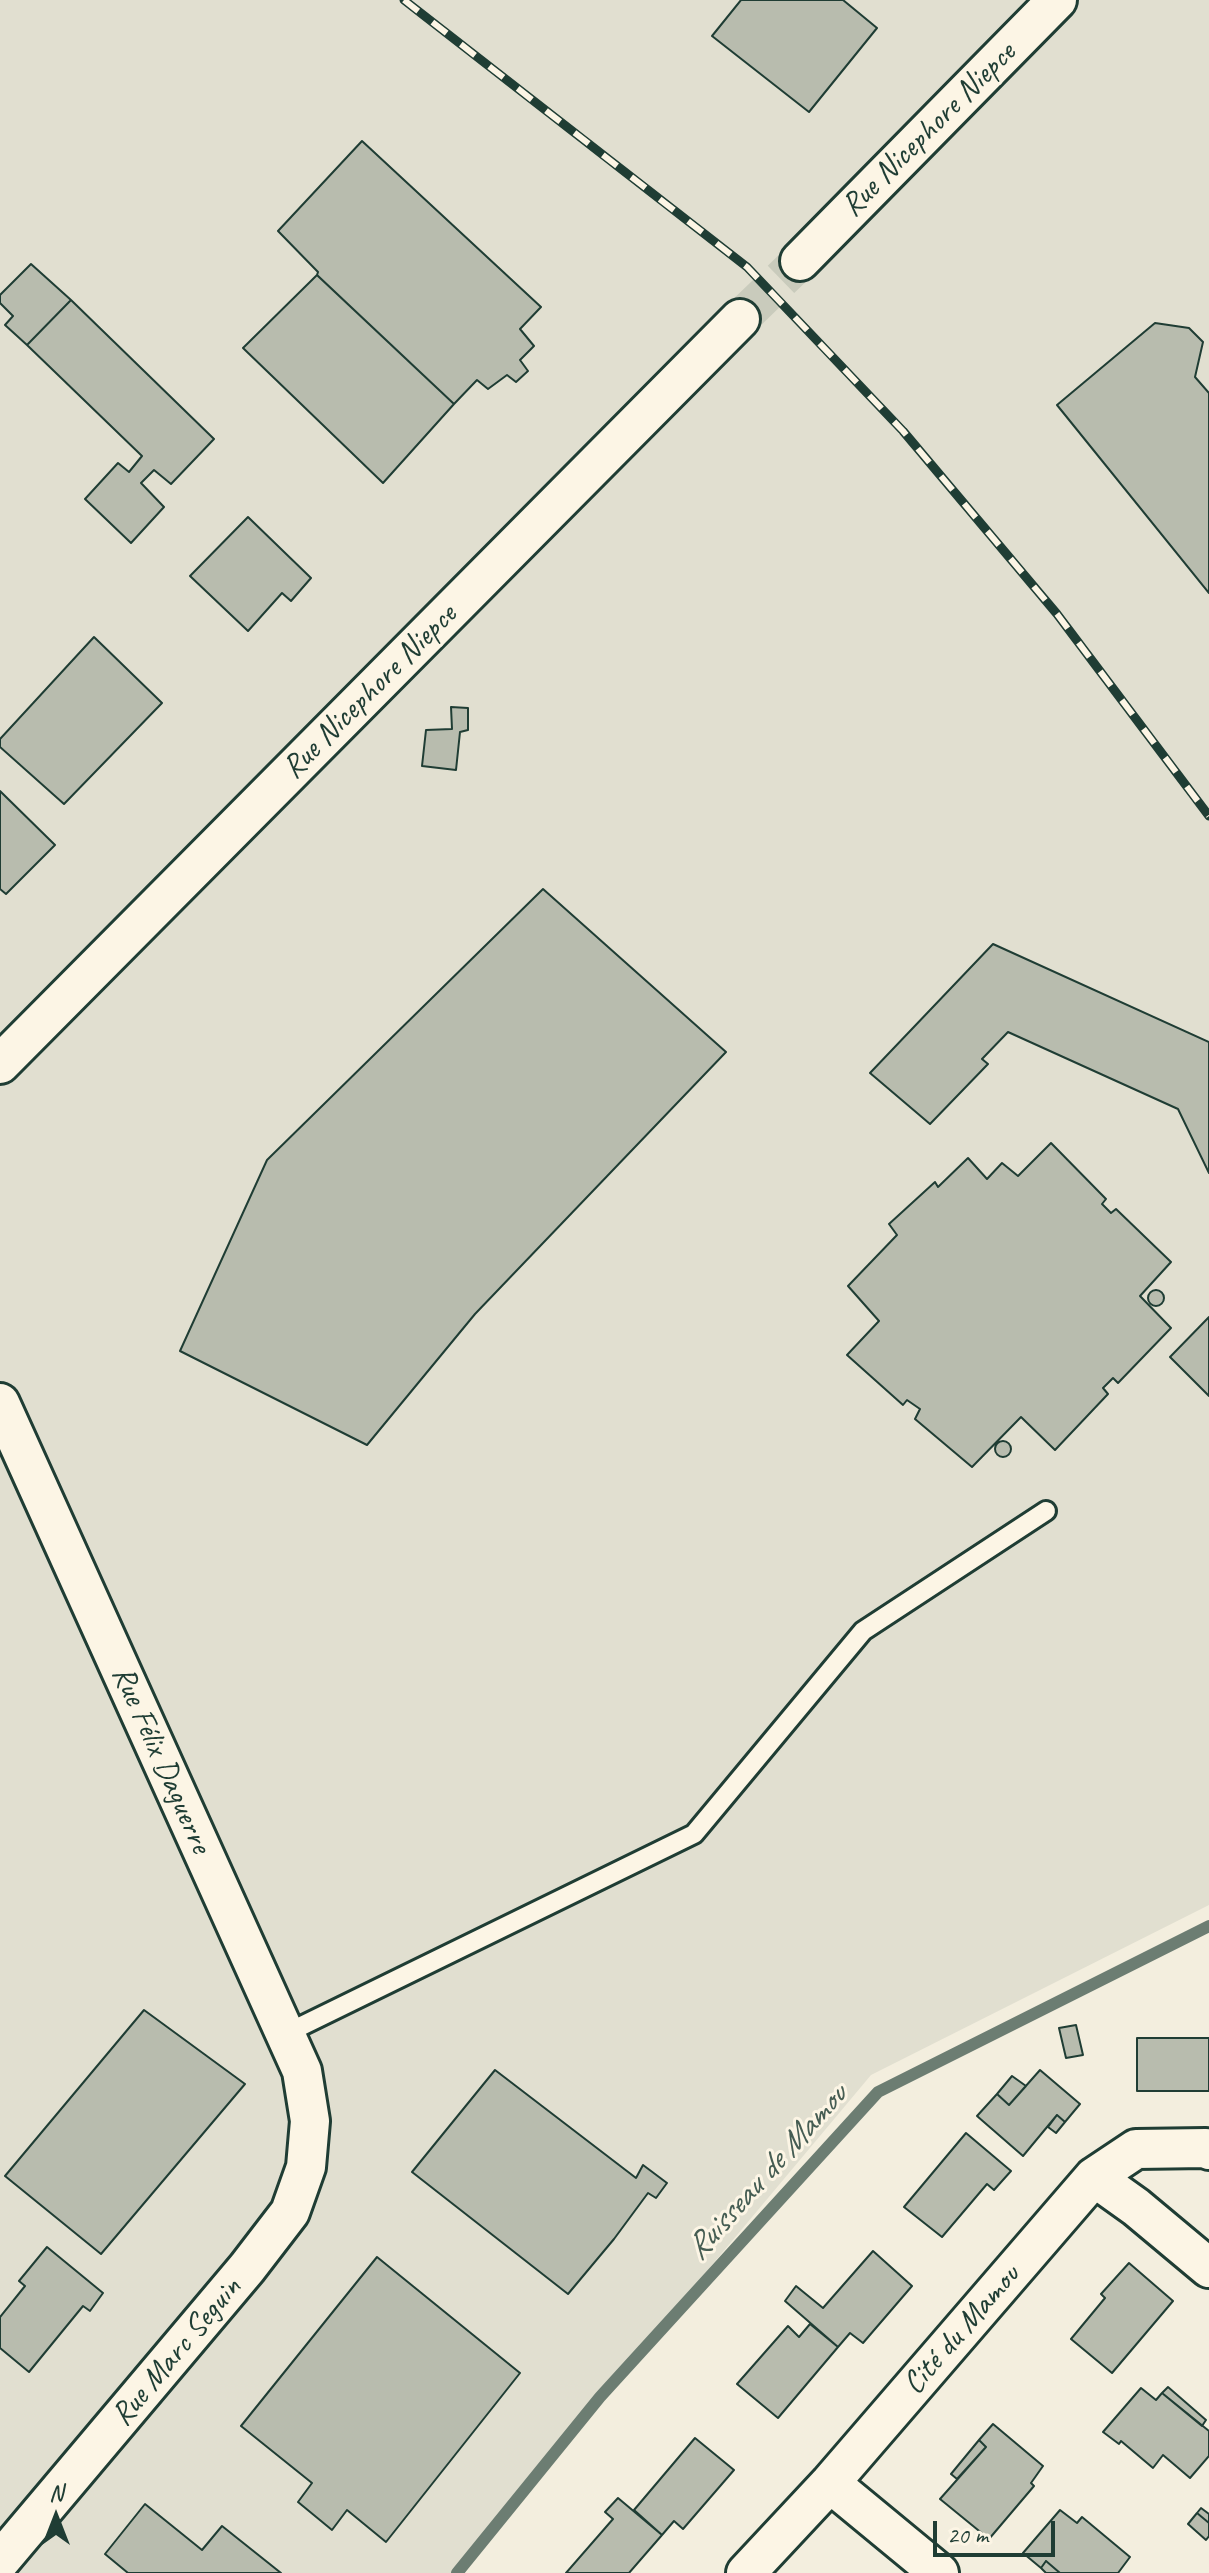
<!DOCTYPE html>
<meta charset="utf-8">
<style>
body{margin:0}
#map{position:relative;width:1209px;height:2573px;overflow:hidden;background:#f3eede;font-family:Caveat,sans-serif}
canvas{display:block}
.north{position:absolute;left:16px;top:2477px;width:80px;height:80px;-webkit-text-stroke:6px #fcf5e5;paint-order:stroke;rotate:0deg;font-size:22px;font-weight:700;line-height:32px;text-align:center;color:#1f3d34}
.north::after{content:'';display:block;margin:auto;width:28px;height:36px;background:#1f3d34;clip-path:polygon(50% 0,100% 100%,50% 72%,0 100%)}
.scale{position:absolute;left:933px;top:2521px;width:122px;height:36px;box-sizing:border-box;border:4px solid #1f3d34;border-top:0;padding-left:10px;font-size:24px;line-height:28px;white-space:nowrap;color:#1f3d34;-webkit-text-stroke:6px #fcf5e5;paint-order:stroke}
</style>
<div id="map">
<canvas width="1209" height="2573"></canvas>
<div class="north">N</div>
<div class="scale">20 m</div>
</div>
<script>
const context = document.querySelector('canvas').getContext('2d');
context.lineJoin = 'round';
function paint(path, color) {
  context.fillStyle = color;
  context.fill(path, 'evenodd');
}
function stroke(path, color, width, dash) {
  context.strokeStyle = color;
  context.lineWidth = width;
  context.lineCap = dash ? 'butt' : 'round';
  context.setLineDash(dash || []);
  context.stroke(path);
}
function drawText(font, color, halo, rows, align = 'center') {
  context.font = font + ' Caveat,sans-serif';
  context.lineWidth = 6;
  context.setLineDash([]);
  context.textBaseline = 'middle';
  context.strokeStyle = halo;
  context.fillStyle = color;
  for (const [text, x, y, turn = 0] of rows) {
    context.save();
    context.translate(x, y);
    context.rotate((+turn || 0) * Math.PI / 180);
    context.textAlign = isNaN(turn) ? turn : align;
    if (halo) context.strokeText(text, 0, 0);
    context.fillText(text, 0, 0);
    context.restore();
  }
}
const built = new Path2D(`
 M0,0H1209V1905L871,2075L454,2573H0Z`);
const stream = new Path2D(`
 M457,2573L600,2397L878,2092L1209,1926`);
const building = new Path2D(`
 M741,0H843L877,28L809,112L712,36Z
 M362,141L541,307L520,329L534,346L520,360L528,371L516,382L507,375L488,389L477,380L454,404L319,277L317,275L318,272L278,231Z
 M31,264L71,300L27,345L5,325L13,316L0,303V295Z
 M317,275L454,404L383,483L243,348Z
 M71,300L214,439L171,484L154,470L141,483L164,507L131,543L85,499L118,463L129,472L142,456L27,345Z
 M1155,323L1189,328L1203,342L1195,377L1209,393V593L1057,405Z
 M248,517L311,578L291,601L282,593L248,631L190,576Z
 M94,637L162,703L64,804L0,747V739Z
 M451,707L468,708V730L460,732L456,770L422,766L426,730L452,729Z
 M0,791L55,845L6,894L0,889Z
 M543,889L726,1052L475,1314L367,1445L180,1351L267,1160Z
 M993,944L1209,1042V1173L1178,1109L1008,1032L982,1059L988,1064L930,1124L870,1073Z
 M1051,1143L1106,1199L1102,1204L1111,1213L1116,1209L1171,1262L1140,1296L1171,1328L1118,1383L1113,1378L1103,1388L1108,1394L1055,1450L1021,1417L972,1467L915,1419L920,1409L907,1400L903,1405L847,1355L879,1321L848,1286L897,1235L889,1224L935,1182L938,1187L968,1158L987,1179L1002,1163L1018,1176Z
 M1148 1298a8 8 0 1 1 16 0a8 8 0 1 1-16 0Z
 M1209,1317V1396L1170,1357Z
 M995 1449a8 8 0 1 1 16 0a8 8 0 1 1-16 0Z
 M144,2010L245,2084L101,2254L5,2176Z
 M1076,2025L1083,2055L1066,2058L1059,2028Z
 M1137,2038H1209V2091H1137Z
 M495,2070L636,2178L643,2165L667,2183L656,2198L648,2193L614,2239L568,2294L412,2172Z
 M1040,2070L1080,2104L1065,2122L1057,2115L1023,2156L977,2116L997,2094L1009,2105Z
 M1012,2076L1026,2086L1009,2105L997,2094Z
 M1057,2115L1065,2122L1056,2133L1048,2127Z
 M966,2133L1011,2171L994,2190L987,2184L942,2237L904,2207Z
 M47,2247L103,2293L90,2311L83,2306L29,2372L0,2348V2317L25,2286L19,2281Z
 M873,2251L912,2286L863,2343L850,2333L838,2347L785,2301L796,2286L823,2308Z
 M377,2257L520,2373L386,2542L347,2510L332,2530L298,2502L312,2483L241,2426Z
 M1129,2263L1173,2301L1112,2373L1071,2339L1105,2298L1101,2294Z
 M810,2324L838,2347L778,2418L737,2384L788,2326L799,2337Z
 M1168,2387L1206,2420L1202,2426L1162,2393Z
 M1141,2388L1156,2400L1162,2393L1209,2431V2456L1190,2478L1163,2455L1153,2468L1121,2441L1119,2444L1103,2432Z
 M993,2424L1043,2466L1031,2483L1034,2486L989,2539L940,2499L986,2447L979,2440Z
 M695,2438L734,2470L683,2529L674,2521L662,2535L634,2510Z
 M979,2440L986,2447L957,2479L951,2474Z
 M618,2498L662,2535L629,2573H566L613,2519L605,2512Z
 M145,2504L202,2550L222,2526L281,2573H128L105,2554Z
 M1201,2508L1209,2514V2523L1197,2513Z
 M1060,2510L1077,2523L1082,2517L1130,2557L1118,2573H1060L1046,2561L1041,2568L1023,2553Z
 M1197,2513L1209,2523V2536L1206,2540L1188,2524Z
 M1046,2561L1060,2573H1046L1041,2568Z`);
const minorTunnel = new Path2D(`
 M740,319L800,261`);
const service = new Path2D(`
 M285,2034L694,1834L863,1631L1046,1511`);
const minor = new Path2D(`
 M800,261L1057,0
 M0,1064L740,319
 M0,1403L302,2071L310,2121L306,2167L290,2212L247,2268L0,2561
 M1094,2177L1136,2207L1209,2268
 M830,2483L939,2573
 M746,2573L830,2483L1094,2177L1136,2149L1206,2148L1209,2150`);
const rail = new Path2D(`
 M404,0L747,267L903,431L1057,614L1209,816`);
const streetNames = [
 ["Rue Nicephore Niepce",929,130,-45],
 ["Rue Nicephore Niepce",370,692,-45],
 ["Rue Félix Daguerre",161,1760,66],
 ["Cité du Mamou",962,2330,-49],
 ["Rue Marc Seguin",177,2352,-50]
];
const waterNames = [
 ["Ruisseau de Mamou",767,2173,-48]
];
paint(built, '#e1dfd0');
stroke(stream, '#6c7d72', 12);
paint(building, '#b8bcae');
stroke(building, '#1f3d34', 2);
stroke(minorTunnel, '#c9cbbc', 38, [38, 19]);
stroke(service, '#1f3d34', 24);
stroke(minor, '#1f3d34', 44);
stroke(service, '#fcf5e5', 18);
stroke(minor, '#fcf5e5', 38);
stroke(rail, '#1f3d34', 9);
stroke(rail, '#fcf5e5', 6, [18]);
drawText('32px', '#1f3d34', '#fcf5e5', streetNames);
drawText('italic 34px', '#465d53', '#fcf5e5', waterNames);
</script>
